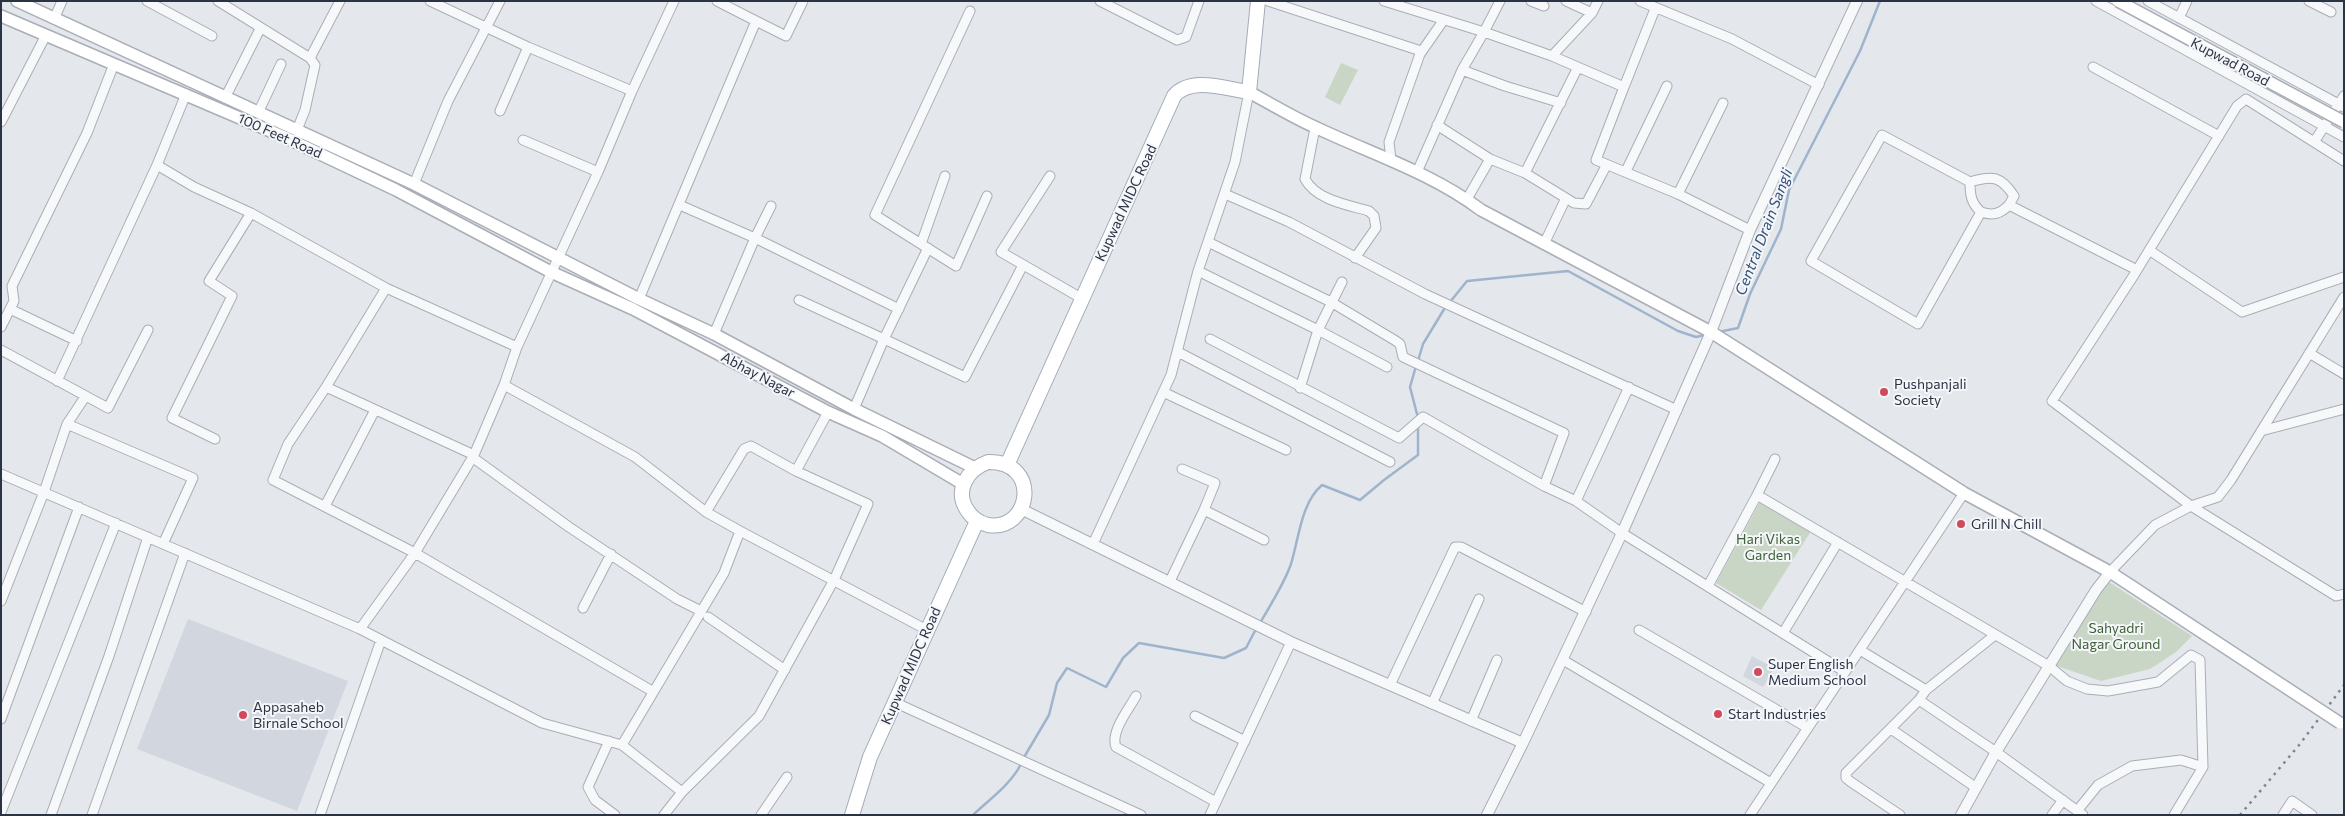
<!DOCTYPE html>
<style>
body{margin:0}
#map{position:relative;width:2345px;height:816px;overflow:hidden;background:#e4e7ec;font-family:Commissioner,sans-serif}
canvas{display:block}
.frame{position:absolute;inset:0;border:2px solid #2b3445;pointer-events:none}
</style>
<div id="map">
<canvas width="2345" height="816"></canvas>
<div class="frame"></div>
</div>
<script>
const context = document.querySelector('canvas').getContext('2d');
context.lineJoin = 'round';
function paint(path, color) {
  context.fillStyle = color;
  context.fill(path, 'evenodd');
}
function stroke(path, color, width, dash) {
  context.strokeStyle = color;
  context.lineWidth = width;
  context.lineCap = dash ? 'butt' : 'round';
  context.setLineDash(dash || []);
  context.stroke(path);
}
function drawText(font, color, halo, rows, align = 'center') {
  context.font = font + ' Commissioner,sans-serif';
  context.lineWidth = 4;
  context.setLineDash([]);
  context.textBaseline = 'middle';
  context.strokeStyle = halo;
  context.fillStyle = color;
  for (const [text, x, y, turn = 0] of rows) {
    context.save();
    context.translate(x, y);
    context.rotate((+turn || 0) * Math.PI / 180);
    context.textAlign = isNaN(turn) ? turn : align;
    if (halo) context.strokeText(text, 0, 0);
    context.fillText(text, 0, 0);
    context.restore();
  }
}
const built = new Path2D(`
 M188,619L348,681L297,811L137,749Z
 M1752,656L1774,668L1763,687L1743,676Z`);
const green = new Path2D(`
 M1341,63L1358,70L1340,105L1325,97Z
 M1760,502L1811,531L1761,610L1716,583Z
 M2109,582L2192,636L2176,652L2150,669L2101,681L2054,665L2096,590Z`);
const stream = new Path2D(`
 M1450,302L1467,281L1568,271L1678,331L1696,337L1705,335
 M1718,332L1738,328L1750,294L1781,229L1789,190L1860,51L1880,1
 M1418,361L1423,344L1446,306
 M1416,366L1410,387L1418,418
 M1260,623C1271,604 1284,584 1291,564C1299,538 1301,503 1322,485L1360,500L1384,480L1418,455V426
 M1023,759L1049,715L1057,683L1067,668L1106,687L1123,658L1139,643L1224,658L1246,648L1257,627
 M973,815C990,799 1011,784 1021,764`);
const minor = new Path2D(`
 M147,1L212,36
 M218,1L310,58L315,65L305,110L297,130
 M430,1L528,47L632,91
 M674,1L632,91L598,172L517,347L504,385L474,455L415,553L360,629L542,723L622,745L682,792
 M717,1L756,21
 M1100,1L1177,40L1186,37L1199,1
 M1268,1L1421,51L1389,142L1391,160
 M1384,1L1484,32L1462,70L1417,172
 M1500,1L1484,32L1552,56
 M1531,1L1544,6
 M1566,1L1592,13
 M1598,1L1592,13L1552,56L1624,87L1655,9
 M1640,1L1732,39L1819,85
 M2096,1L2344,137
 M2148,1L2344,107
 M2309,1L2331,12
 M55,17L62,1
 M2179,18L2187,1
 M1420,54L1443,21
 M310,58L340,1
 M1578,67L1525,173L1574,203L1586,204L1606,166
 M2093,67L2219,136
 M1462,70L1505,86L1561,103
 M1624,87L1596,160L1678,194L1750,230
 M225,98L260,29
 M500,111L528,47
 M258,113L281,64
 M1,122L46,35
 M1437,125L1490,159
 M1315,128L1305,179C1316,200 1348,205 1369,211L1374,216L1376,228L1355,258
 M523,140L598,172
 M2314,142L2344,96
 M2344,161L2246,99L2237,106L2134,275L2052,401L2191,506L2336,596L2344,594
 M157,165L194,187L251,213L386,288
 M1626,171L1667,86
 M945,176L921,244L956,266L987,196
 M1050,176L1001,252L1081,298
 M1970,182C1970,195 1971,203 1981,212
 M414,184L448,101L500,1
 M1225,194L1289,222L1425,294L1677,410
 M1678,194L1723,103
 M1467,199L1490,159L1525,173
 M2009,205L2014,196C2001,176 1992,175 1970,182L1882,135L1811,261L1918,324L1981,212C1993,216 2000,214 2009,205L2137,270
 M682,206L755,238L714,334
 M771,206L755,238L899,309
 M1208,242L1331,302L1396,341L1400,344L1403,357L1564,433L1544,486L1576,501
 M921,244L875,215L970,11
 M1544,244L1566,198
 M928,248L884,339L965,377L1023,265
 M2149,250L2242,312L2344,277
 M1198,271L1318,330L1387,367
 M639,299L756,21L786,36L803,1
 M799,300L884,339L854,409
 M10,309L77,341
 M1,327L14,301L12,286L87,133L114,64
 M1210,339L1399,438L1423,417L1544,486
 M1,350L108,408L148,330
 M1178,352L1390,462
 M2309,353L2344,374
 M57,381L157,165L186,94
 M504,385L635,457L706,512L740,531L724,573L622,745
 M326,387L288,444L273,480L415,553L652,691
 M1629,387L1576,501L1622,533L1845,672
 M1300,388L1318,330L1342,282
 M1163,392L1286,450
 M85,397L67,424L193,478L163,544
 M2261,431L2344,409
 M215,439L172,418L232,296L209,281L251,213
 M474,455L326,387L386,288L517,347
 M472,457L569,527L677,599L701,611
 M1182,469L1215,483L1204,510
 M796,471L828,412
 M1,474L360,629
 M1757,495L1775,459
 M325,506L375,410
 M740,531L927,630
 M1093,544L1171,375L1198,271L1235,162L1249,92
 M2115,575L2110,572L2155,525L2191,506L2218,497L2231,480L2344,297
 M1170,581L1204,510L1264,540
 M1708,586L1757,495L2049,666L2067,681L2087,689L2108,691L2158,682L2191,655L2200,660L2203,767L2174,815
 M1,601L44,492L67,424
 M583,608L611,554
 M708,617L785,670
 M1639,630L1808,728
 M1783,633L1838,542
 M1860,650L1926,690L1919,700L1996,752L2083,815
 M1563,660L1771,783
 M1390,685L1455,547H1461L1586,612
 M1926,690L1995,635
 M1136,696C1129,709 1110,732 1116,747L1216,802
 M894,702L1141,815
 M1432,704L1479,599
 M1195,716L1245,741
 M1,719L79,507
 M1471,721L1497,660
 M1891,729L1975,787
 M609,741L588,787L595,800L615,815
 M2077,811L2098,785L2132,766L2181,760L2203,767
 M1,812L116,523
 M51,815L109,656L148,537
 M92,815L185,553
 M320,815L381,640
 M664,815L682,792L759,716L834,580L868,504L796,471L751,446L744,449L706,512
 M761,815L787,777
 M1210,815L1291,642
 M1750,815L1964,493
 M1900,815L1851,782L1846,778V773L1919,700
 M2052,815L2063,800
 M2283,815L2292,801L2312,815`);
const tertiary = new Path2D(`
 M1019,508L1291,642L1523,743L1487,815
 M1523,743L1622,533L1711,332L1750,230L1857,1
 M1961,815L1996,752L2096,590L2110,572`);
const secondary = new Path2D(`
 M17,1L414,184L639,299L714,334L854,409L975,468
 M1,16L282,136L396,190L551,272L633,309L828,412L882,436L963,484
 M1249,92C1271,104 1294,118 1317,128C1372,154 1432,173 1481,210L1711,332L1964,493L2110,572L2308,702`);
const primary = new Path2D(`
 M988,462C1042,461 1031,532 988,525C979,523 972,518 967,510C954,490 968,469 988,462Z
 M1007,465L1174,96C1191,76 1226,89 1249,92L1258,1
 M852,815L870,757L977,521`);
const rail = new Path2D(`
 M2240,815L2300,744L2344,685`);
const secondaryBridge = new Path2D(`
 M2118,1L2344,122
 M2308,702L2340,723`);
const markers = [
 [1884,392,5,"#d1495b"],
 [1961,524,5,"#d1495b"],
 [1758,672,5,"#d1495b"],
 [1718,714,5,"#d1495b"],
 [243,715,5,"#d1495b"]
];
const streetNames = [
 ["Kupwad Road",2230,62,28],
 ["100 Feet Road",280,136,24],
 ["Kupwad MIDC Road",1126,203,-65],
 ["Abhay Nagar",758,375,28],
 ["Kupwad MIDC Road",911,666,-66]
];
const poiNames = [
 ["Pushpanjali",1894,384],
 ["Society",1894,400],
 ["Grill N Chill",1971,524],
 ["Super English",1768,664],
 ["Medium School",1768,680],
 ["Appasaheb",253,707],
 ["Birnale School",253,723],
 ["Start Industries",1728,714]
];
const parkNames = [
 ["Hari Vikas",1768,539],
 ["Garden",1768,555],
 ["Sahyadri",2116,628],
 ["Nagar Ground",2116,644]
];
const waterNames = [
 ["Central Drain Sangli",1764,232,-69]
];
paint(built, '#d2d6de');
paint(green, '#c9d6c5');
stroke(stream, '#9fb4cc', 2.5);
stroke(minor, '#a9aeb7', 11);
stroke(tertiary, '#a9aeb7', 12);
stroke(secondary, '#a9aeb7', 14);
stroke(primary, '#a3abb8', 16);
stroke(minor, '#f7f8fa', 9);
stroke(tertiary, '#f7f8fa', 10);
stroke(secondary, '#fff', 11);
stroke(primary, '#fff', 14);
stroke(rail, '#7d8696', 2.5, [2.5, 5]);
stroke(secondaryBridge, '#a9aeb7', 14, []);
stroke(secondaryBridge, '#fff', 11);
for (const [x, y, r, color] of markers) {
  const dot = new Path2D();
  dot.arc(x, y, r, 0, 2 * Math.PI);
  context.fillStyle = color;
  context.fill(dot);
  stroke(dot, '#f4f6f9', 2);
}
drawText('14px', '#2b3445', '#f4f6f9', streetNames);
drawText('14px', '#2b3445', '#f4f6f9', poiNames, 'left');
drawText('14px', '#3f6138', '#f4f6f9', parkNames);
drawText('italic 15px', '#34527a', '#f4f6f9', waterNames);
</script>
